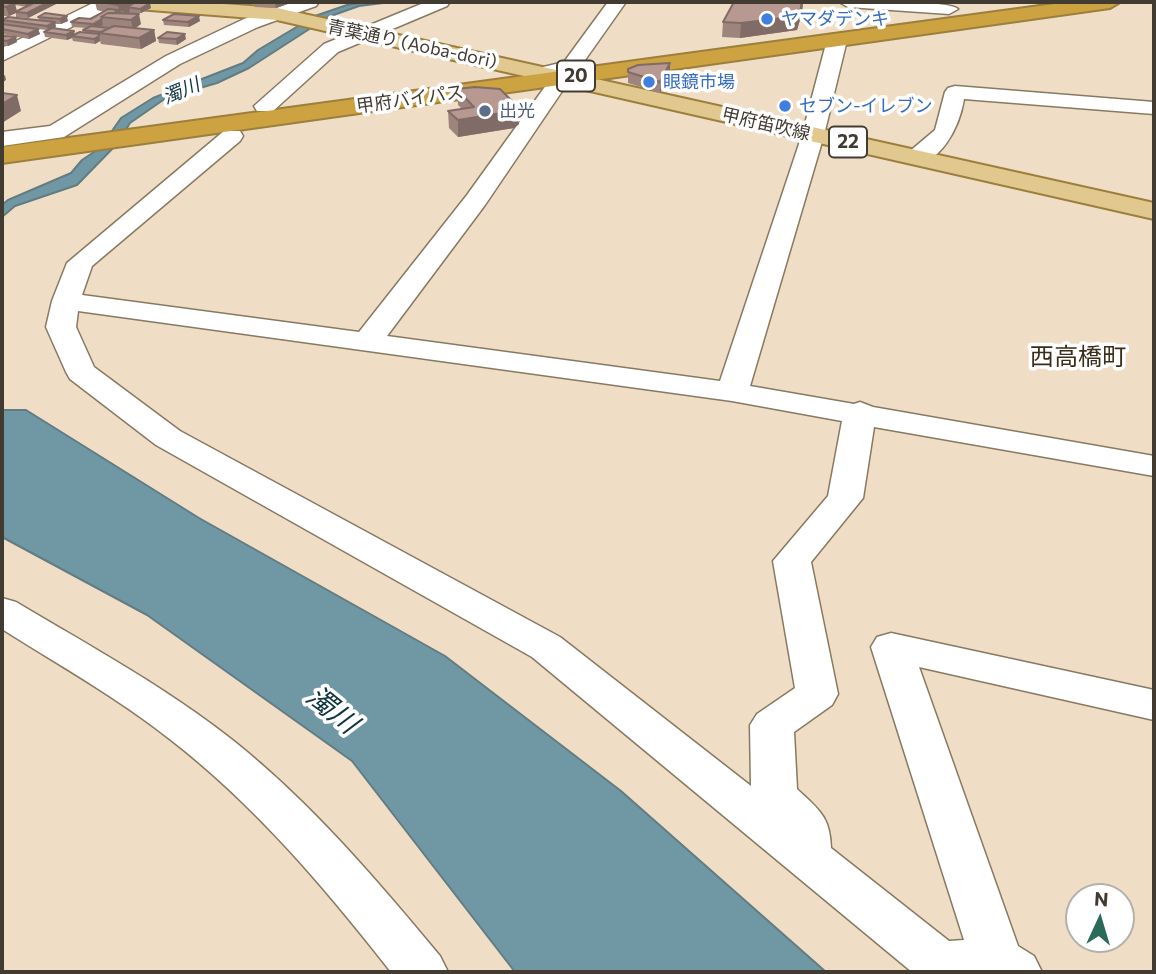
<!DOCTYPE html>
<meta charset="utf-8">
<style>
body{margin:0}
#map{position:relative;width:1156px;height:974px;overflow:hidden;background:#efdec5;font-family:Commissioner,sans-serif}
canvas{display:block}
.frame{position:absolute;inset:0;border:4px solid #423b32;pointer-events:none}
.north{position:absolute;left:1065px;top:883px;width:70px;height:70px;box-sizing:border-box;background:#fff;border:2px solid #b3b1ad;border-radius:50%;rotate:4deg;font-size:19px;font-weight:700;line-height:28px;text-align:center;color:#423b32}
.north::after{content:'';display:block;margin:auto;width:24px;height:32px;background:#2a6a59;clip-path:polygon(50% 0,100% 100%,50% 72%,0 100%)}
</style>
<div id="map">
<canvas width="1156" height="974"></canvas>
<div class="frame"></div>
<div class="north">N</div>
</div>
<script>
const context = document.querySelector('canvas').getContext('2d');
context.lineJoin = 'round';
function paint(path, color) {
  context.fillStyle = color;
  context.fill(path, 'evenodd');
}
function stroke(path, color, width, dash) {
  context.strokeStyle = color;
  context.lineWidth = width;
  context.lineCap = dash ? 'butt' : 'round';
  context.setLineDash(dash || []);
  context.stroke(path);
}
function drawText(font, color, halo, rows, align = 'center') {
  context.font = font + ' Commissioner,"Noto Sans JP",sans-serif';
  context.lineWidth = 7;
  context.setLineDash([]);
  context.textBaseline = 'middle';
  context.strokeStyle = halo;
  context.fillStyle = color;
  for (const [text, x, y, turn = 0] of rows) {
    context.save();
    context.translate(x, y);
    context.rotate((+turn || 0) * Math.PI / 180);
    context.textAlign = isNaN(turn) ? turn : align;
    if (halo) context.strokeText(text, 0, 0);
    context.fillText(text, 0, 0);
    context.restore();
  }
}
const water = new Path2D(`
 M366,2H391L359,6L328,17L249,68L217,83L166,98L130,123L117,144L77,185L15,206L2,217V205L8,200L71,173L82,160L100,148L121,118L153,98L243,63L258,50L315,16L347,5Z
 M2,410H26L199,518L445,656L621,791L826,972H515L352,761L147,615L2,537Z`);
const minor = new Path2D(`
 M95,2H117L114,6L2,61V48Z
 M294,2H319L316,6L258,27L180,64L64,137L2,146V132L50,126L166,56L244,19Z
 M426,2H450L447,6L338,52L273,111H257L254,106L324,44Z
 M608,2H626L578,70L566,73L571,78L485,205L387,336L720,381L802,135L827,40L837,34L844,36L847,40L824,135L750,386L854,404L860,402L873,407L1154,456V476L874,427L863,498L811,562L838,694L832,705L794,732L797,789C819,810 830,816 831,848L949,941L964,940L871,647L877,637L891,633L1154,690V720L919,667L1018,946L1034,956L1042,972H912L532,657L156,445L70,379L66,372L46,327L52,301L67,263L224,131H240L243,136L240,141L92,266L82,295L359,332L467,195L552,77H535L532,73L535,69L564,62ZM78,311L732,401L842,421L828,496L773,561L795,688L757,714L750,725L751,786L560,637L180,431L94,367L76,327Z
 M839,2C859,1 947,0 958,9L949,14L848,7Z
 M955,86L1154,102V114L964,99C960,125 940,170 907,162L903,157L935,130L945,92L948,88Z
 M2,598L16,602C90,646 167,688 235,742C312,804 377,880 440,956L448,972H391C325,888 256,806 171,740C118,698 59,665 2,629Z`);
const major = new Path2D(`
 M115,2H197L277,8L1154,203V219L277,20L125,8Z`);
const highway = new Path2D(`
 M1069,2H1120L1110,8L2,163V147Z`);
const wall = new Path2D(`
 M2,2H56V4L28,18L16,17V13L9,16H2ZM15,5L21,6L26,7L17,11Z
 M95,2H135L151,8L141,13H130L141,24L135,28L154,30L156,41L141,49L101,44L100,41L95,44L73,41L72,38L67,40L45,37L44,32L47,30L38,29L40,34L29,39L2,34V19L39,20L38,17L68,21L61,24H55L56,27L53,28L75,34L84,32L83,30L87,28L72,27L71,22L91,19L104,12L97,10Z
 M254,2H287L284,5L276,8L255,7Z
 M734,2H803L802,13L797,30L740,38L722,37L723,22Z
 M163,20L200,21L189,27L164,25Z
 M2,36V37L17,42L8,46L2,45Z
 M158,38L186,39L177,45L159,43Z
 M628,69L670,74L660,93L628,83Z
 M457,89L519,108V124L514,128L458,137L449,128L448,111L462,109L458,105Z`);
const shadedWall = new Path2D(`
 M25,2H37L26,7Z
 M49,2H56V4L28,18L27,13Z
 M124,2H135L136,6L127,7V10L129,9L130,14L120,15L118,5Z
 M275,2H287L284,5L276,8Z
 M803,2L802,13L797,30L740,38L741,23Z
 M15,3L17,12H15L16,13L9,16L6,7Z
 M150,3L151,8L141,13L140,9Z
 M139,14L141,24L133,30L131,20Z
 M67,16L68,21L61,24L60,19Z
 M199,16L200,21L189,27L188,22Z
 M102,19L103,25L94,29L93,24Z
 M55,22L56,27L48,31L47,26Z
 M38,29L40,34L29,39L28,34Z
 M154,30L156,41L141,49L139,38Z
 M74,31L75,36H71L72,38L67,40L66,35Z
 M185,34L186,39L177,45L176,39Z
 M99,36L100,41L95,44L94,39Z
 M16,37L17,42L8,46L7,41Z
 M670,63V74L660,93V82Z
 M5,75L6,80L2,83V77Z
 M17,95L21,111L2,123V104Z
 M519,108V124L514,128L458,137V120Z`);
const building = new Path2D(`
 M2,2H4L15,3L6,7L2,6Z
 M36,2H49L27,13L15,12Z
 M101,2H124L118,5Z
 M136,2L150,3L140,9L127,7Z
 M734,2H802L799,16L741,23L723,22Z
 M108,9L118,10L114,13H108L101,17L102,19L93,24L71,22L79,18L91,19Z
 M129,9L123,13H116L120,11Z
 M45,13L67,16L60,19L38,17Z
 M108,13L139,14L131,20L101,17Z
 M174,14L199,16L188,22L163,20Z
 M8,17L55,22L47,26L2,20Z
 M2,24L38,29L28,34L2,29Z
 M91,26L109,28L101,32L83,30Z
 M114,26L154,30L139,38L99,33Z
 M52,28L74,31L66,35L44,32Z
 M80,32L99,34V36L94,39L71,36Z
 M167,32L185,34L176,39L158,38Z
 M5,36L16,37L7,41L2,40V37Z
 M670,63L660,82L628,72V69L638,65Z
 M475,87L500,89L519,108L514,111L458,120L448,111L474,107L457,89Z
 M2,93L17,95L2,104Z`);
const markers = [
 [767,19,7,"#3f7fe0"],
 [649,82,7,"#3f7fe0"],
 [785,106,7,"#3f7fe0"],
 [485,111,7,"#5c6f8a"]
];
const farShopnames = [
 ["ヤマダデンキ",781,19],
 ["眼鏡市場",663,82],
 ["セブン-イレブン",799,106]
];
const farStreetnames = [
 ["青葉通り (Aoba-dori)",412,44,12],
 ["甲府バイパス",410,99,-8],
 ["甲府笛吹線",766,124,13]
];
const farServicenames = [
 ["出光",499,111]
];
const shields = [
 [576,76,38],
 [848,142,38]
];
const shieldNames = [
 ["20",576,76],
 ["22",848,142]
];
const farWaternames = [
 ["濁川",181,91,-23]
];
const quarterNames = [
 ["西高橋町",1078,357]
];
const nearWaternames = [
 ["濁川",332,710,39]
];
paint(water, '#7098a4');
stroke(water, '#627c82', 2);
stroke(minor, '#887963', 3);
stroke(major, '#9c7f3c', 4);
stroke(highway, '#9c7f3c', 4);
paint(minor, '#fff');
paint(major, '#e1c88e');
paint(highway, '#cda342');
paint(wall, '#9d847d');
paint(shadedWall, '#806b66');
paint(building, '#b79991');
stroke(building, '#806b66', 2);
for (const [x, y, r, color] of markers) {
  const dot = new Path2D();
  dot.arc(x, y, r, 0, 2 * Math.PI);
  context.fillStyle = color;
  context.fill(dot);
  stroke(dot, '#fff', 2.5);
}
drawText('18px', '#366cbe', '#fff', farShopnames, 'left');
drawText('18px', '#423b32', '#fff', farStreetnames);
drawText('18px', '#4e5e75', '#fff', farServicenames, 'left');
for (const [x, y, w] of shields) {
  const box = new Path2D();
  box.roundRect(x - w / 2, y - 15.5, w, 31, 5);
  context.fillStyle = '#fff';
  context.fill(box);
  stroke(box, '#423b32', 2);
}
drawText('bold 19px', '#423b32', null, shieldNames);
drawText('italic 19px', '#0f353f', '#fff', farWaternames);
drawText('24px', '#3a2d19', '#fff', quarterNames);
drawText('italic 28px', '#0f353f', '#fff', nearWaternames);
</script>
